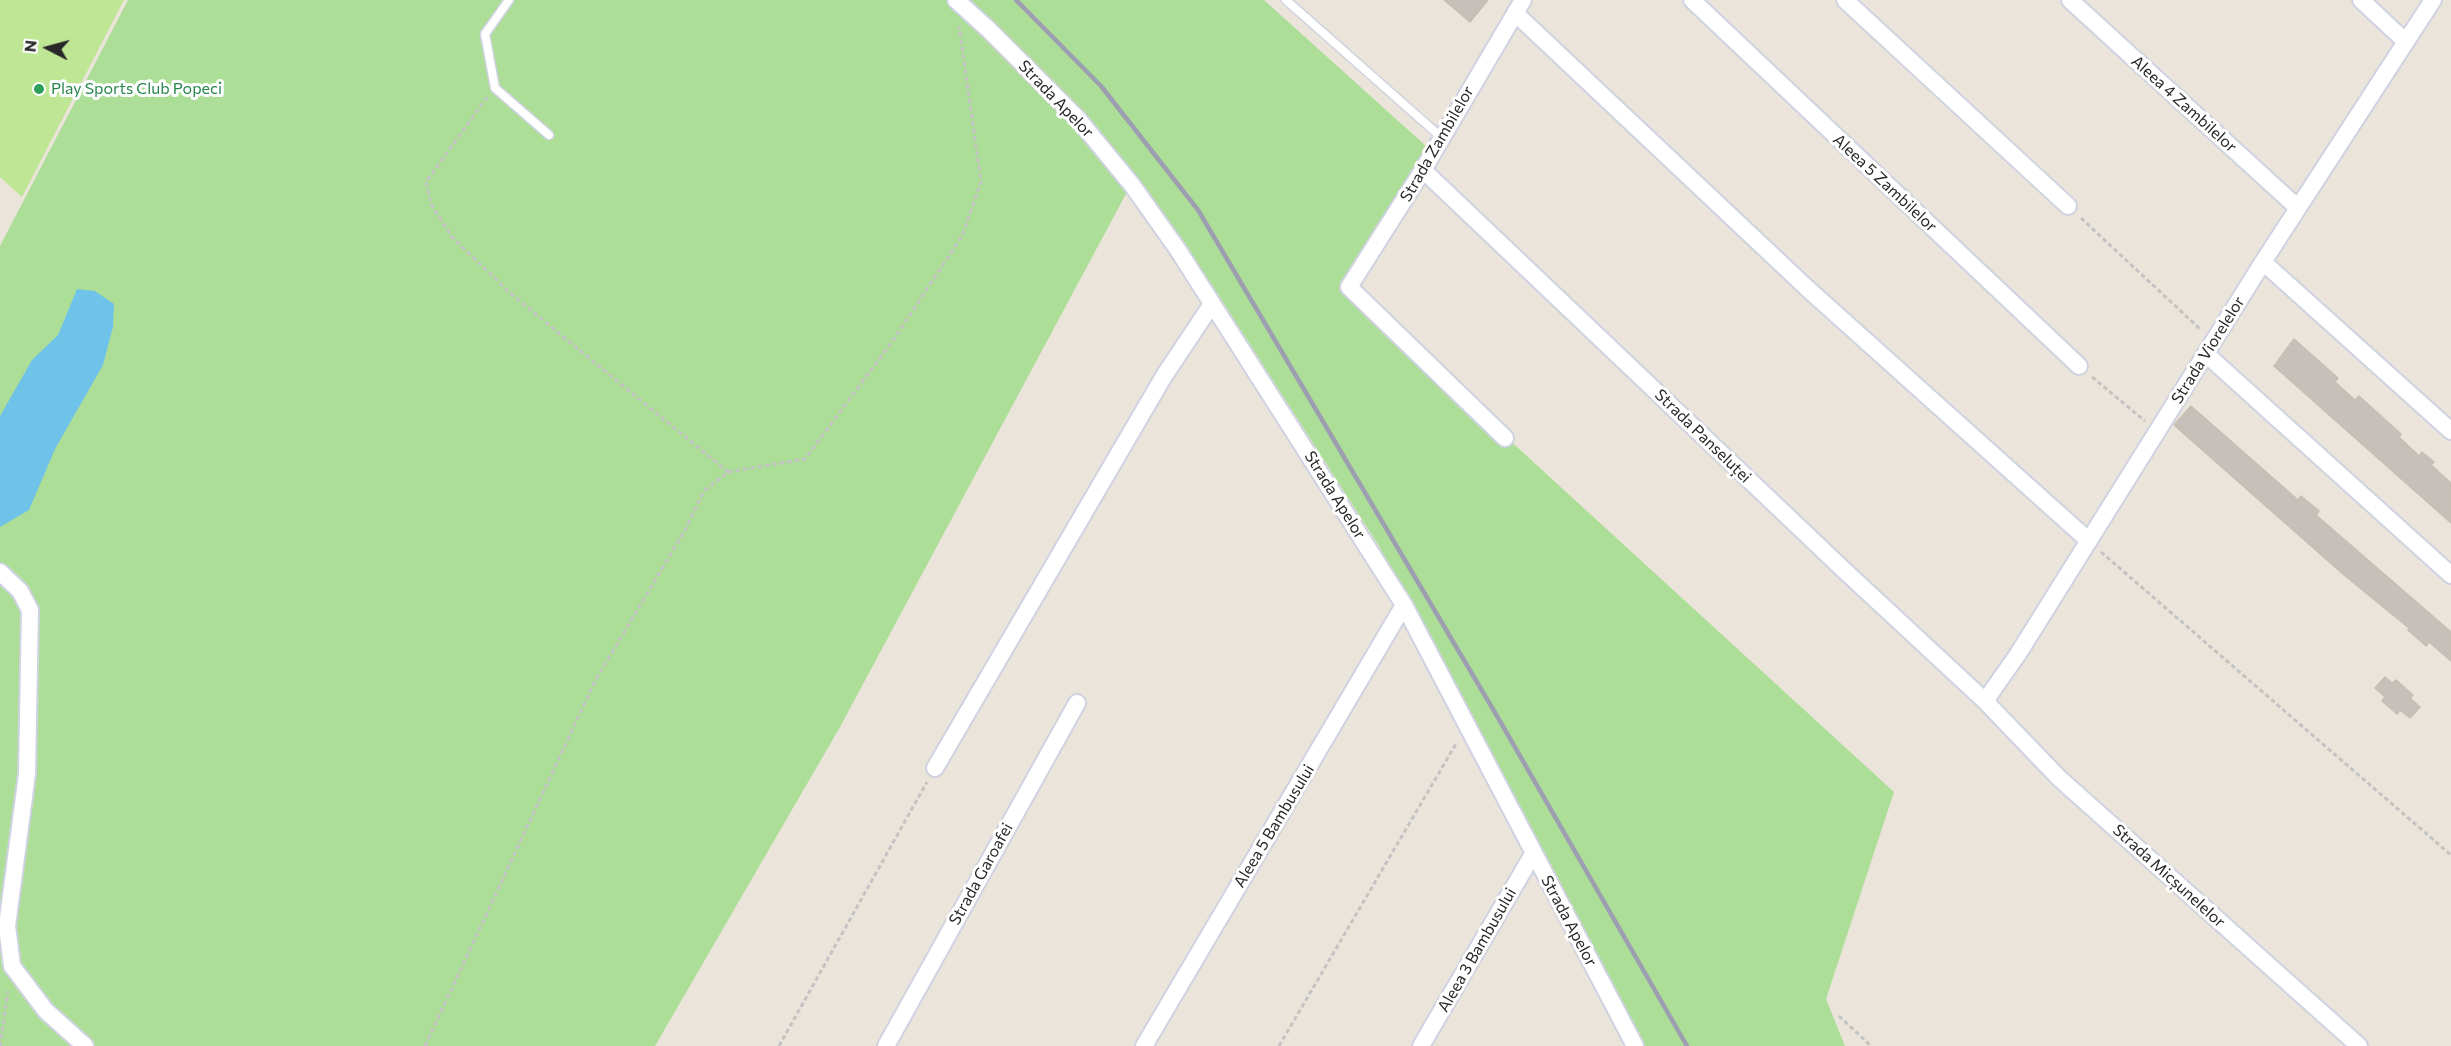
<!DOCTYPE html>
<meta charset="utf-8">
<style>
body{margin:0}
#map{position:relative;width:2451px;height:1046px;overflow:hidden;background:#eae4da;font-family:Commissioner,sans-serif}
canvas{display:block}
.north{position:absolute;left:18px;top:18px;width:60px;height:60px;-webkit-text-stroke:4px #fff;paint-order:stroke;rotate:276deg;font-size:16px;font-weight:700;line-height:24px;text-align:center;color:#282828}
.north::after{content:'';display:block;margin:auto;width:21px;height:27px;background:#282828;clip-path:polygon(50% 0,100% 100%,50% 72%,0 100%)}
</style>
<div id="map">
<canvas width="2451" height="1046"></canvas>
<div class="north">N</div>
</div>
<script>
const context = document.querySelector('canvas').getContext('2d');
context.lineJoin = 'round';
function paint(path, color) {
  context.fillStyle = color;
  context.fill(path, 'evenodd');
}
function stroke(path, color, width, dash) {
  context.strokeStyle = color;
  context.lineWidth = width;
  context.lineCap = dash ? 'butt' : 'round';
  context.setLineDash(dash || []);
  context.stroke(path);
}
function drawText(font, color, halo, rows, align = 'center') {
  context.font = font + ' Commissioner,sans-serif';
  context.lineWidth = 6;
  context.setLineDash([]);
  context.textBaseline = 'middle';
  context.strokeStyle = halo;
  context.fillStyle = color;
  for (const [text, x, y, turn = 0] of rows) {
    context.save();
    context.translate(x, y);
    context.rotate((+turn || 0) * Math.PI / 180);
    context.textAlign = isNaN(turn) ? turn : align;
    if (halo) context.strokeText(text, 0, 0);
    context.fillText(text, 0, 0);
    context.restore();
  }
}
const green = new Path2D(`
 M128,0H1264L1426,146L1353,297L1894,792L1826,999L1845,1046H1644L1379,546L1210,282L1134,179L840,727L655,1046H0V246Z`);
const pitch = new Path2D(`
 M0,0H124L22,197L0,177Z`);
const water = new Path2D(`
 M77,289L95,291L114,304L113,327L103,365L55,449L29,510L0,527V416L32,360L58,335Z`);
const building = new Path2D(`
 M1444,0H1488L1470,22Z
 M2294,339L2338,378L2335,382L2355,400L2359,396L2401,434L2399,437L2419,456L2422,452L2434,462L2431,465L2451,483V523L2274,366Z
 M2191,406L2298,500L2301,496L2319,511L2316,515L2451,632V661L2429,642L2426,646L2408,630L2409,628L2344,575L2174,425Z
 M2385,677L2392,683L2396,680L2413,695L2410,698L2420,707L2410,718L2400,710L2397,714L2382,701L2385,697L2375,688Z`);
const path = new Path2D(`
 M487,97L426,182L431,204L452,237L510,293L728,472
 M2081,218L2201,330
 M2092,377L2145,421
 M2101,552L2451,855
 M1839,1016L1871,1046
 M0,1046L8,991
 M425,1046L595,681L685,530L704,491L728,472L805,459L894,339L962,236L981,182L959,26
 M779,1046L927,782
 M1279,1046L1457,742`);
const service = new Path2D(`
 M509,0L485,34L495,88L549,135
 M1286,0L1441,137`);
const minor = new Path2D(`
 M956,0L988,29L1078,119L1132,185L1178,250L1404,605L1635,1046
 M1692,0L2079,366
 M1845,0L2068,206
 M2070,0L2298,208
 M2361,0L2406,42
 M1515,13L1808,289L2089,541
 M1423,170L1846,572L1985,701L2059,778L2359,1046
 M2263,262L2451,431
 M2206,354L2451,575
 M1505,438L1349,287L1423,170L1523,0
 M0,572L20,591L30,610L27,774L7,926L12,966L46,1011L85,1046
 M1985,701L2018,654L2263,262L2433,0
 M935,768L1164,376L1212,304
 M886,1046L1077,703
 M1144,1046L1404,605
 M1421,1046L1533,854`);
const rail = new Path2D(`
 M1016,0L1101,86L1198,210L1497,716L1687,1046`);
const markers = [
 [39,89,6,"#2e9e5b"]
];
const leisureNames = [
 ["Play Sports Club Popeci",51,89]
];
const streetNames = [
 ["Strada Apelor",1056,99,46],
 ["Aleea 4 Zambilelor",2184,104,42],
 ["Strada Zambilelor",1437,144,-60],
 ["Aleea 5 Zambilelor",1885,183,43],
 ["Strada Viorelelor",2208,350,-58],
 ["Strada Panseluței",1703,436,44],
 ["Strada Apelor",1335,495,58],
 ["Aleea 5 Bambusului",1274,826,-59],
 ["Strada Garoafei",981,874,-61],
 ["Strada Micșunelelor",2169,876,42],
 ["Strada Apelor",1569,921,62],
 ["Aleea 3 Bambusului",1477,950,-60]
];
paint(green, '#adde98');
paint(pitch, '#bfe694');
paint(water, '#70c3e8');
paint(building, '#c5c0ba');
stroke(building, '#c5bfb4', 1.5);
stroke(service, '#cfd2e0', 11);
stroke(minor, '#cfd2e0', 20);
stroke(path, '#c3c3c3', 3, [4.5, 3]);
stroke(service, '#fff', 8);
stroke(minor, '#fff', 16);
stroke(rail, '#9d9fb1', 4.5);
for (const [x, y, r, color] of markers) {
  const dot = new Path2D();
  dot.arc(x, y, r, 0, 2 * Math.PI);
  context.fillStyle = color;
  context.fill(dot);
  stroke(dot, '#fff', 2);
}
drawText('16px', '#27864d', '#fff', leisureNames, 'left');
drawText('16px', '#282828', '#fff', streetNames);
</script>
